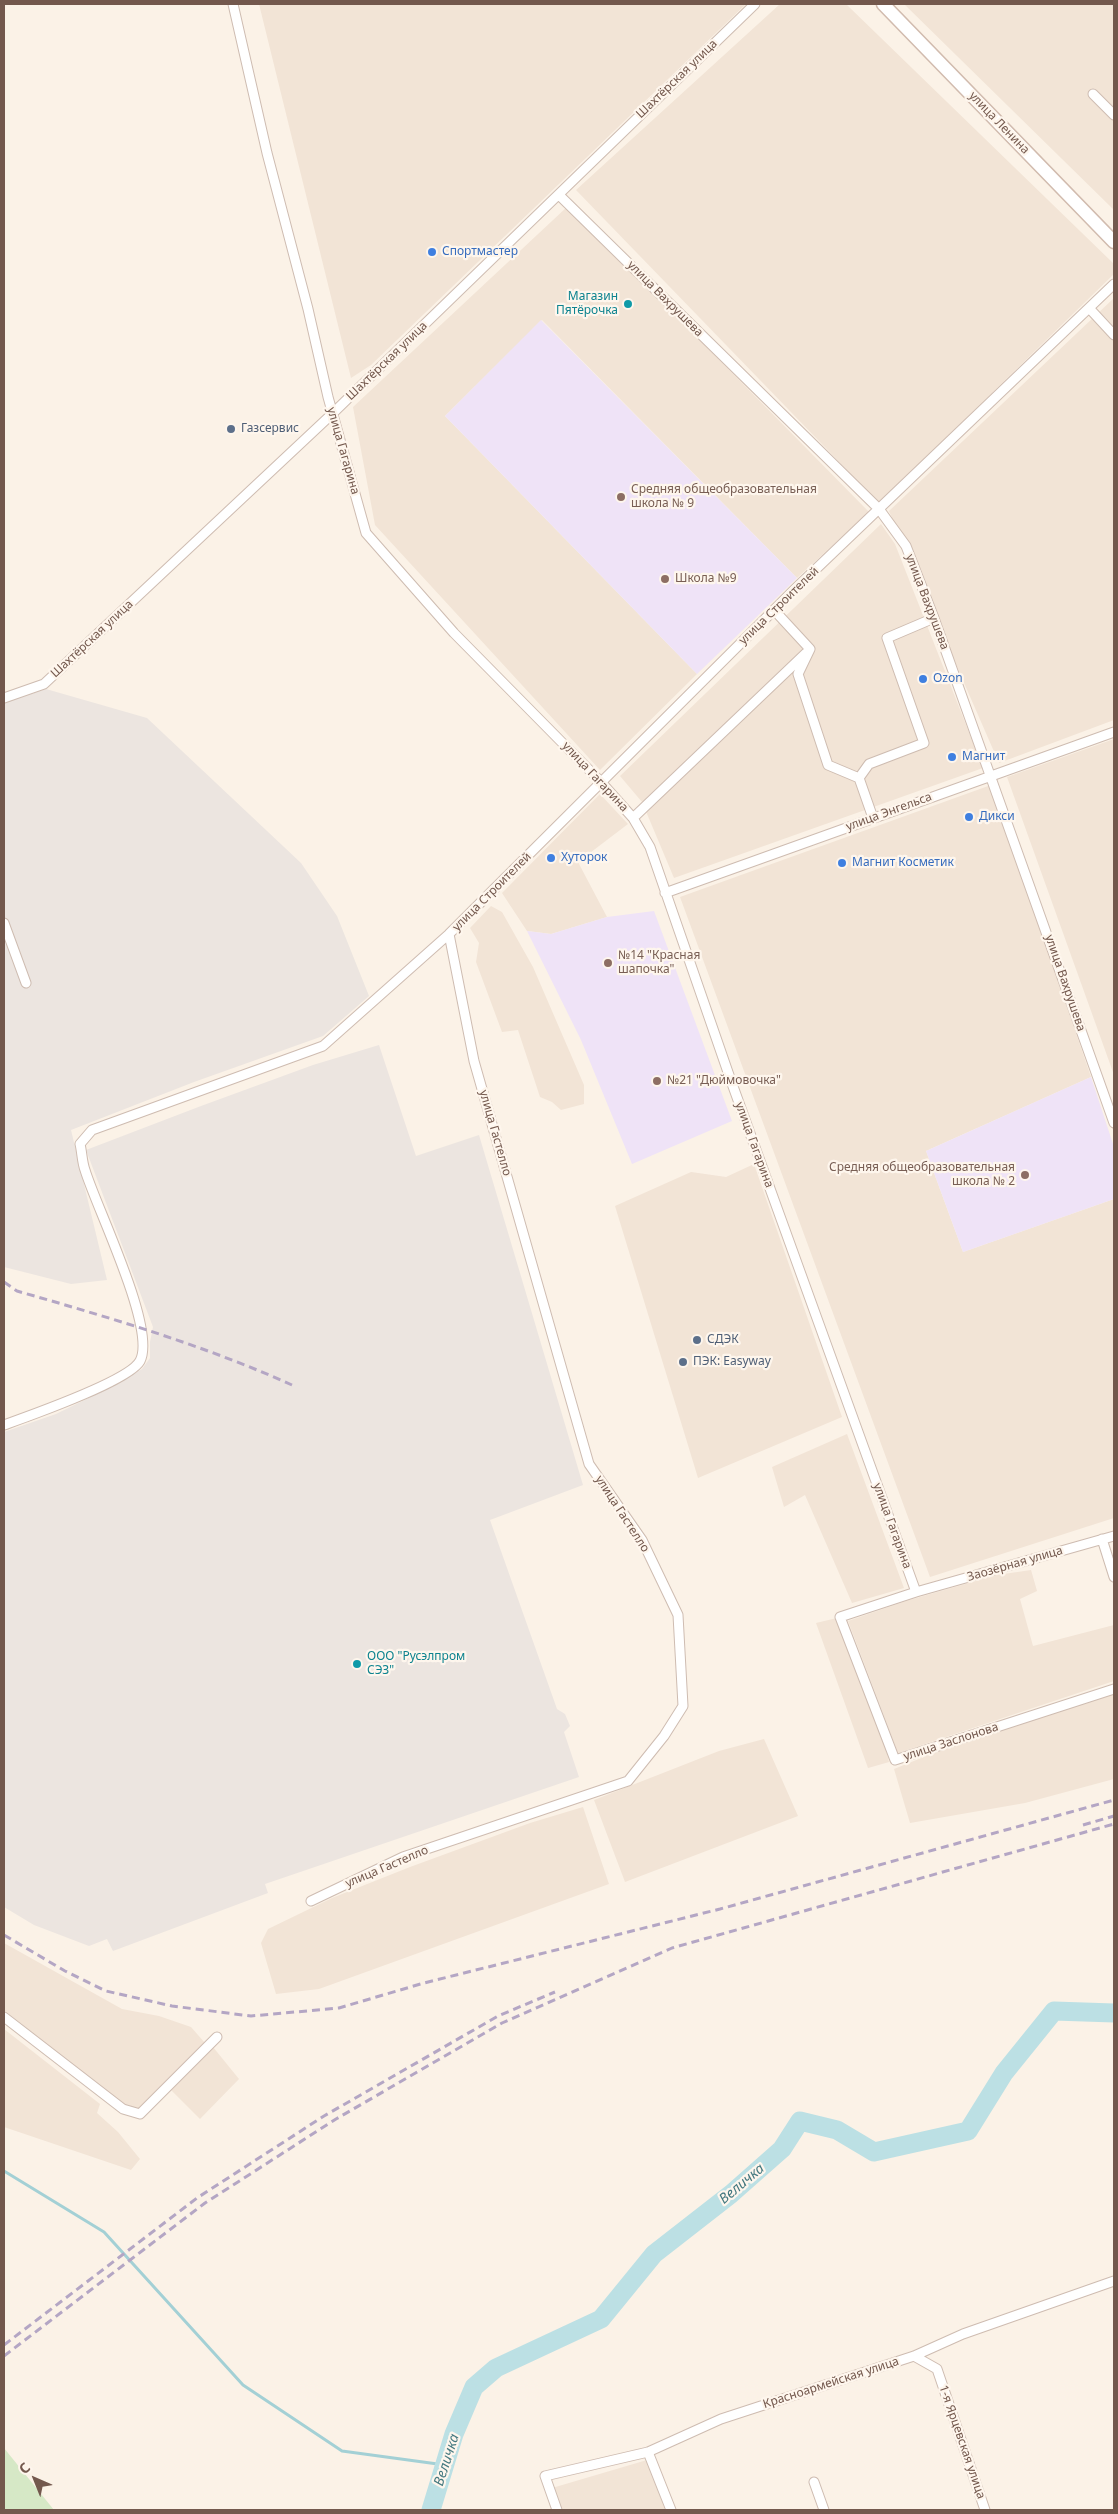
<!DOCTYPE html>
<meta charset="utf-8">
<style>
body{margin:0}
#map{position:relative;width:1118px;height:2514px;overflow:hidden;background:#fbf2e7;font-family:"Noto Sans",sans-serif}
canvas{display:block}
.frame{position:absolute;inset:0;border:5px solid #73584d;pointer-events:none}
.north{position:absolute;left:10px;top:2454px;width:50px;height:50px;-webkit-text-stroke:4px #fef6ed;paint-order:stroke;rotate:316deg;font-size:14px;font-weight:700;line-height:20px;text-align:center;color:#73584d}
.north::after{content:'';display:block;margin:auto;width:18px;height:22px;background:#73584d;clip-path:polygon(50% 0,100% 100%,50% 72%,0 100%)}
</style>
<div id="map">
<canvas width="1118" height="2514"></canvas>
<div class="frame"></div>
<div class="north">С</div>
</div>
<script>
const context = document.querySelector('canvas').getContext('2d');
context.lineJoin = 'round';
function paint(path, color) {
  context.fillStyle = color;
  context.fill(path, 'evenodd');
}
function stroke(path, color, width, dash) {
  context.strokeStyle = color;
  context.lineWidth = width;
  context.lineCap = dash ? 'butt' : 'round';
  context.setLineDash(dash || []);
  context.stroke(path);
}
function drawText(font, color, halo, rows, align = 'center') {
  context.font = font + ' "Noto Sans",sans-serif';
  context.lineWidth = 4.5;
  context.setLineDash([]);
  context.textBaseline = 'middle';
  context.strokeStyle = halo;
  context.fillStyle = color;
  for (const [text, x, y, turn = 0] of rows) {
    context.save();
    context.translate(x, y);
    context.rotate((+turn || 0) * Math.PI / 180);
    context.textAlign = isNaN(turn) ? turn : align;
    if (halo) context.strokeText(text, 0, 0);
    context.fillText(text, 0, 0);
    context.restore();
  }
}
const residential = new Path2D(`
 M259,4H746L371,365L351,378Z
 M780,4H846L1114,264V274L879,503L576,190Z
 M904,4H1114V210Z
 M568,206L869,512L797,578L542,320L445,416L697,674L600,770L375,525L353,407Z
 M1114,298V720L999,763L889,511Z
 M881,524L895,544L983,768L674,878L642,802L620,776Z
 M1114,739V1075L1007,777Z
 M991,785L1091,1077L926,1151L963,1252L1114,1199V1518L930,1577L680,897Z
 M600,794L628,824L578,862L607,917L551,934L527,931L502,893Z
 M491,906L502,912L533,967L584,1085V1104L561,1110L552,1102L540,1097L518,1030L502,1032L476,962L479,943L470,928Z
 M754,1164L842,1417L698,1478L615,1206L691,1172L726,1177Z
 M847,1434L904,1588L852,1603L805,1495L784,1507L772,1467Z
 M1031,1570L1037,1591L1020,1599L1033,1646L1114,1625V1681L898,1753L848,1621L906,1601L997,1575Z
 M837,1618L883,1737L889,1762L868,1768L816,1623Z
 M1114,1693V1779L1025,1803L910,1823L894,1769L936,1752Z
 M764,1739L798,1816L625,1882L594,1800L719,1751Z
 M583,1807L609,1884L319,1989L276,1994L261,1943L268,1929L332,1898L410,1867L530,1823Z
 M4,1943L122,2009L159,2016L191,2027L205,2043L141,2110L122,2104L4,2010Z
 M4,2029L100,2104L97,2113L118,2132L140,2159L131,2170L4,2127Z
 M213,2047L239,2079L200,2119L171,2090Z
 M647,2460L665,2510H561L552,2488Z`);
const industrial = new Path2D(`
 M46,689L147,718L301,863L337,916L369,996L323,1036L194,1082L71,1130L107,1280L71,1284L4,1267V703Z
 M379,1045L416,1156L479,1135L583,1485L490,1520L557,1709L565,1714L570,1726L564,1732L579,1777L265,1884L268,1893L113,1951L107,1939L89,1946L34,1925L4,1907V1432L56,1414L117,1384L142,1369L150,1358V1342L153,1327L86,1150L201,1106L313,1065Z`);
const education = new Path2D(`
 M541,320L797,578L697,674L445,416Z
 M654,911L732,1121L632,1164L581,1040L527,931L551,934L607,917Z
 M1091,1077L1114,1147V1199L963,1252L926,1151Z`);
const green = new Path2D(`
 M4,2448L54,2510H4Z`);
const stream = new Path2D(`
 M4,2171L104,2232L243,2385L342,2451L445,2465`);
const river = new Path2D(`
 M431,2510L454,2434L474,2387L496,2368L601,2319L654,2254L731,2194L782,2149L800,2121L837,2130L874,2152L968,2131L1004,2073L1054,2011L1114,2013`);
const minor = new Path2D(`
 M233,4L267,153L308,309L328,397L366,533L454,633L601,782L633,818L650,847L730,1078L916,1592
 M1093,94L1114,115
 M559,195L879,509L906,546L934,618L1114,1123
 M1089,308L1114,335
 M774,610L810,649L798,674L828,765L859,778L873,818
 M4,698L44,684L332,414L755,4
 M859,778L869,764L924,743L887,638L934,618
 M633,818L806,653
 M665,893L1114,732
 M4,923L26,983
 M4,1425C29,1416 129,1381 140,1361C157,1329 96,1207 85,1170C82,1162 82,1152 80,1144L92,1130L323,1046L449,934L794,590L1114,284
 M1114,1536L916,1592L840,1617L895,1760L1114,1689
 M1102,1539L1114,1577
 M311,1901L403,1857L628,1781L664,1736L683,1706L678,1615L642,1540L589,1464L474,1061L449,934
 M4,2017L123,2109L140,2114L217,2037
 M914,2356L937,2369L985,2510
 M648,2452L671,2510
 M814,2482L824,2510
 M557,2510L545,2476L648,2452L721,2419L914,2356L963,2334L1114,2281`);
const secondary = new Path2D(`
 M883,4L1114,242`);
const rail = new Path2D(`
 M4,1282L17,1291C111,1318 203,1345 292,1385
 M1083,1825L1114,1816
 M4,1935L65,1971L106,1991L172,2006L251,2016L339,2008L424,1983L720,1909L1114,1800
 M4,2345L197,2198L324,2116L498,2016L555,1992
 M4,2356L205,2203L336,2119L502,2023L672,1948L1114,1824`);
const markers = [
 [432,252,5,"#3f7fe0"],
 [628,304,5,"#0f9aa8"],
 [231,429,5,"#5c6f8a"],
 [621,497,5,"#8d6e63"],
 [665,579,5,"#8d6e63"],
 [923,679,5,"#3f7fe0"],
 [952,757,5,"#3f7fe0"],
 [969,817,5,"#3f7fe0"],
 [551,858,5,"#3f7fe0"],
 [842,863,5,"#3f7fe0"],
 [608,963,5,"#8d6e63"],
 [657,1081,5,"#8d6e63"],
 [1025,1175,5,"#8d6e63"],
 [697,1340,5,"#5c6f8a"],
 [683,1362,5,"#5c6f8a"],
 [357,1664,5,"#0f9aa8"]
];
const streetNames = [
 ["Шахтёрская улица",677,79,-44],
 ["улица Ленина",999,123,46],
 ["улица Вахрушева",665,299,45],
 ["Шахтёрская улица",387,361,-44],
 ["улица Гагарина",343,451,74],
 ["улица Вахрушева",927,602,69],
 ["улица Строителей",779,606,-44],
 ["Шахтёрская улица",92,639,-43],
 ["улица Гагарина",595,777,47],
 ["улица Энгельса",889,812,-20],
 ["улица Строителей",492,892,-45],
 ["улица Вахрушева",1065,983,71],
 ["улица Гастелло",495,1133,74],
 ["улица Гагарина",754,1145,70],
 ["улица Гастелло",622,1514,57],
 ["улица Гагарина",892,1526,70],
 ["Заозёрная улица",1015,1564,-16],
 ["улица Заслонова",951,1742,-18],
 ["улица Гастелло",387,1867,-23],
 ["Красноармейская улица",831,2383,-18],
 ["1-я Ярцевская улица",962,2442,71]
];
const shopNames = [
 ["Спортмастер",442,252],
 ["Ozon",933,679],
 ["Магнит",962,757],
 ["Дикси",979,817],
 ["Хуторок",561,858],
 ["Магнит Косметик",852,863]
];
const cultureNames = [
 ["Магазин",618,297],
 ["Пятёрочка",618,311],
 ["ООО \"Русэлпром",367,1657,"left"],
 ["СЭЗ\"",367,1671,"left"]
];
const serviceNames = [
 ["Газсервис",241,429],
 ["СДЭК",707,1340],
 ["ПЭК: Easyway",693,1362]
];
const educationNames = [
 ["Средняя общеобразовательная",631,490],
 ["школа № 9",631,504],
 ["Школа №9",675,579],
 ["№14 \"Красная",618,956],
 ["шапочка\"",618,970],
 ["№21 \"Дюймовочка\"",667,1081],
 ["Средняя общеобразовательная",1015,1168,"right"],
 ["школа № 2",1015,1182,"right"]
];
const waterNames = [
 ["Величка",742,2184,-40],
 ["Величка",447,2460,-72]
];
paint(residential, '#f2e4d6');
paint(industrial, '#ece5e0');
paint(education, '#efe3f7');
paint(green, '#d6e8c6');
stroke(stream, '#a3d0d5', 3);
stroke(river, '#bce0e4', 19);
stroke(minor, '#cebcb1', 11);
stroke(secondary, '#d1bbae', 15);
stroke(minor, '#fff', 9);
stroke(secondary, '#fff', 12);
stroke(rail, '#b4a6c4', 3, [8, 5]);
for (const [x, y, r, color] of markers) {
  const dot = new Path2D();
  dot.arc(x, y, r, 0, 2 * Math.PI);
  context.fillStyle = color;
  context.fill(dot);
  stroke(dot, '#fef6ed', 2);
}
drawText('12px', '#73584d', '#fef6ed', streetNames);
drawText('12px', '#366cbe', '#fef6ed', shopNames, 'left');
drawText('12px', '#0d838f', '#fef6ed', cultureNames, 'right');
drawText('12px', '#4e5e75', '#fef6ed', serviceNames, 'left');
drawText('12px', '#785e54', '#fef6ed', educationNames, 'left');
drawText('italic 14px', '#44787f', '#fef6ed', waterNames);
</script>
